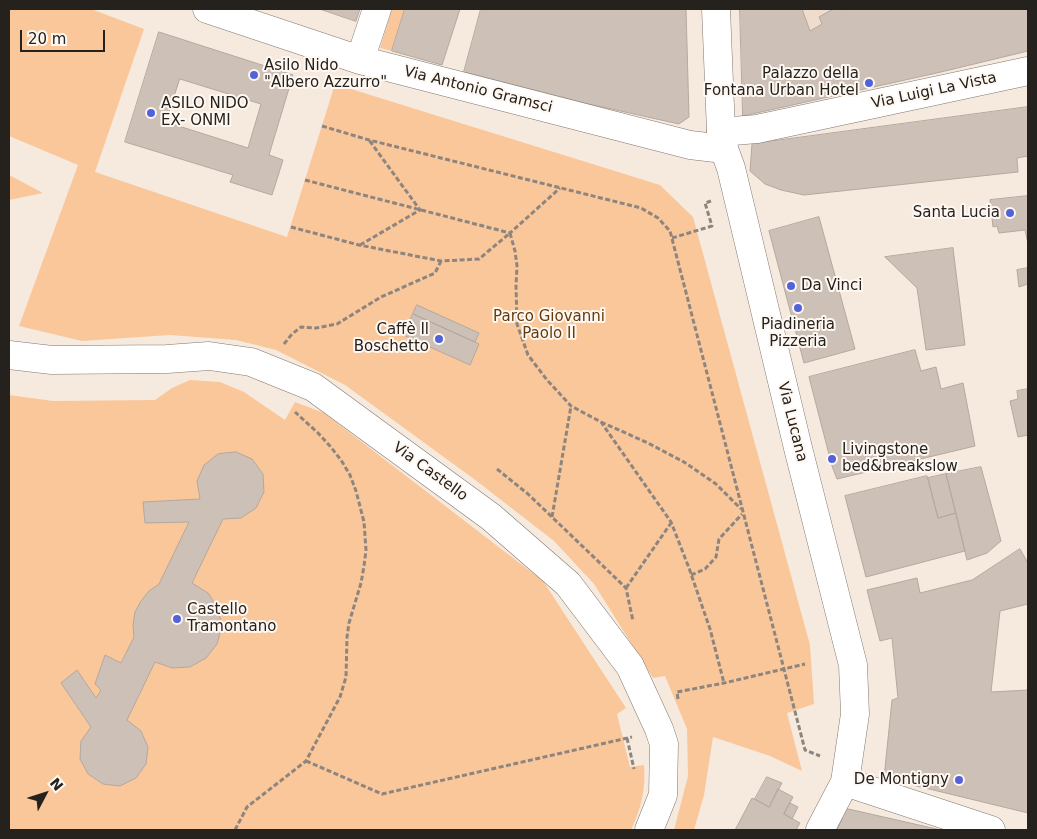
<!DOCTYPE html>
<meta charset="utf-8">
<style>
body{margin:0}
#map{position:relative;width:1037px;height:839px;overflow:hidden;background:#f6eadf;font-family:"DejaVu Sans",sans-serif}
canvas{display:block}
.frame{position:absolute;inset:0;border:10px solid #25211d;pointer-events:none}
.north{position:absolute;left:20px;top:769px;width:50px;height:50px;-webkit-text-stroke:4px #fff8f2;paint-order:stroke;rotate:50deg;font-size:14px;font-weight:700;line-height:20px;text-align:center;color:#25211d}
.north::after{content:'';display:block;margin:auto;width:18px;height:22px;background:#25211d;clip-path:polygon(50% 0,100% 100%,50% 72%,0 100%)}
.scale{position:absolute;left:20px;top:30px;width:85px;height:22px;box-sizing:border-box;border:2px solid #25211d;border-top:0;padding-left:6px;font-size:15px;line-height:18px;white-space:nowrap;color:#25211d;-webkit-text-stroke:4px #fff8f2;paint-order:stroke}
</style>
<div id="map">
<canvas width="1037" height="839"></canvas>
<div class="frame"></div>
<div class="north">N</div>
<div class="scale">20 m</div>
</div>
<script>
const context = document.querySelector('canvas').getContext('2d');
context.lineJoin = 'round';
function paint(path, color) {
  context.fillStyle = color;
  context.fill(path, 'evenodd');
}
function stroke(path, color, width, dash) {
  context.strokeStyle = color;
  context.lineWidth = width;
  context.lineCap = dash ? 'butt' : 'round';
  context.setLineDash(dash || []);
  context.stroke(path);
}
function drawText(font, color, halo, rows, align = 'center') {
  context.font = font + ' "DejaVu Sans",sans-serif';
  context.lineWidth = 4;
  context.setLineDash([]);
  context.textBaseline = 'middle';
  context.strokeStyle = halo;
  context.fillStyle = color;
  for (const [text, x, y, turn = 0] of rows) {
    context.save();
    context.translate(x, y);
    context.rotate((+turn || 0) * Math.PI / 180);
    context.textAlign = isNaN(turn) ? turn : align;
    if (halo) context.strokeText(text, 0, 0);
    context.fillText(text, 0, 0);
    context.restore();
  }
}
const built = new Path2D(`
 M802,9H846L810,31Z`);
const green = new Path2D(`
 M9,9H91L144,29L95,172L287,237L335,84L660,185L693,217L810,645L814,704L787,713L802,771L770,756L713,737L704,795L694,830H674L688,776L687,729L665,676L653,678L594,584L554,541L474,479L345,385L276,350L236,340L170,335L82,341L19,326L78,165L9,136Z
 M392,9H405L392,51L380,48Z
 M9,175L11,176L43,193L9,200Z
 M190,380L220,382L244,392L285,420L295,402L324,413L543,581L626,708L617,714L630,767L644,765C646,789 641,809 631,830H9V395L53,401L155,400L172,388Z`);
const building = new Path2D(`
 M320,9H360L356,21Z
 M405,9H460L442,65L392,51Z
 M481,9H686L689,117L679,124L589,104L464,72Z
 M740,9H802L810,31L822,24L819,17L833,9H845L846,10L848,9H1028V51L941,72L743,116Z
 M159,32L293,75L269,155L283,160L272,195L230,182L233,175L125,142ZM180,79L261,104L248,148L166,122Z
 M1028,107V156L1017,158L1018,172L804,195L781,190L765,184L750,171L752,144Z
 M1028,196V244L1025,230L999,233L997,226L993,227L990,200Z
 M819,217L855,349L804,363L769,231Z
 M953,248L965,345L926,350L917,288L885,257Z
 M1028,268V284L1019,287L1017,270Z
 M417,305L479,333L475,342L413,314Z
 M413,314L479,344L470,365L403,335Z
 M915,350L921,371L936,367L941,389L963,383L975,446L837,479L832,466L809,377Z
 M1028,389V435L1018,437L1010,401L1018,399L1017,391Z
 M236,452L252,459L263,474L264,492L256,508L241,518L223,519L192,583L208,593L218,608L222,626L217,644L206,658L190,667L172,668L155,662L127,720L141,731L148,747L146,764L136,778L120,786L103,784L88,774L80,759L81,741L91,727L61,683L77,670L96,698L101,690L95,684L105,655L121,663L134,637L133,625L135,612L141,601L149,591L159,584L189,522L145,523L143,502L200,499L197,481L204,465L218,454Z
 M981,467L1001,541L987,553L967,560L946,474Z
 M946,474L956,513L938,518L928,478Z
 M927,476L938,518L956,513L965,551L866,577L845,496Z
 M1020,549L1028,563V604L1000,611L991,692L1028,690V813L884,778L892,700L898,698L892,638L880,641L867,590L917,578L920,593L972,580Z
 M767,777L782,783L769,807L755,799Z
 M778,789L793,797L784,814L800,823L796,830H735L752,798L769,807Z
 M790,803L798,807L792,819L784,814Z
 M844,808L941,830H837L842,819Z`);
const path = new Path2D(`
 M322,126L369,140L641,208L658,218L670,231L805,750L820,756
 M305,180L510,233L560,188
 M291,227L359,245L441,261L479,259L510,233L515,251L517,266L516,286L517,324L528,355L547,380L571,406L601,422L671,522L689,568L710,629L724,683
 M672,238L712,226L705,203L711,201
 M360,245L420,210L369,140
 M284,344L292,334L301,327L316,328L337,324L381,297L435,273L441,261
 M601,422L648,443L684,462L716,484L741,509
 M497,469L528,494L626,588L633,621
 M552,517L571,406
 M691,575L705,569L716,557L719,539L742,514
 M626,588L671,523
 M678,699L677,692L724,683L805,664
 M627,738L634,769
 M306,761L382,794L632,737
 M235,830L247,807L306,761L340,697L346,677L347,637L349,623L361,583L364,566L366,550L364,522L356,491L350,475L341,460L330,446L318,433L295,412`);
const street = new Path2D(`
 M207,9L360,60L690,145L724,149
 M360,60L377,9
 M721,132L757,129L1028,71
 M9,355L52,360L167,359L209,356L251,362L313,387L491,517L568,584L630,666L659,729L664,744L663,795L649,830
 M845,782L991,830`);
const secondary = new Path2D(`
 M716,9L721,132L724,149L731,168L798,448L853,665L855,714L845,782L834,803L820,830`);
const markers = [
 [254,75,5,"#5263d9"],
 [869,83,5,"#5263d9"],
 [151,113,5,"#5263d9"],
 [1010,213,5,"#5263d9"],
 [791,286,5,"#5263d9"],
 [798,308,5,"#5263d9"],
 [439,339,5,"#5263d9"],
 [832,459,5,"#5263d9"],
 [177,619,5,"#5263d9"],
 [959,780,5,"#5263d9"]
];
const poiNames = [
 ["Asilo Nido",264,66],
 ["\"Albero Azzurro\"",264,83],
 ["Palazzo della",859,74,"right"],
 ["Fontana Urban Hotel",859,91,"right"],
 ["ASILO NIDO",161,104],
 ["EX- ONMI",161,121],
 ["Santa Lucia",1000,213,"right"],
 ["Da Vinci",801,286],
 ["Piadineria",798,325,"center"],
 ["Pizzeria",798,342,"center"],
 ["Caffè Il",429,330,"right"],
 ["Boschetto",429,347,"right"],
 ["Livingstone",842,450],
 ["bed&breakslow",842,467],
 ["Castello",187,610],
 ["Tramontano",187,627],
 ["De Montigny",949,780,"right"]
];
const streetNames = [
 ["Via Antonio Gramsci",478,90,14],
 ["Via Luigi La Vista",934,91,-12],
 ["Via Lucana",792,422,76],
 ["Via Castello",430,472,36]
];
const parkNames = [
 ["Parco Giovanni",549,317],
 ["Paolo II",549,334]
];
paint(built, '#efdccd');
paint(green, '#fac79a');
paint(building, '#ccc0b7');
stroke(building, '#b4a89f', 1);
stroke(street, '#81776e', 29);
stroke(secondary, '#81776e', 29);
stroke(path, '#8d857e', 3, [5, 2.5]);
stroke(street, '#fff', 28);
stroke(secondary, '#fff', 28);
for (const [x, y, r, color] of markers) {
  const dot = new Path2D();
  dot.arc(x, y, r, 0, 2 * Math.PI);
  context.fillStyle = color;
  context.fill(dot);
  stroke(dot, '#fff8f2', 2);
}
drawText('15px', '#25211d', '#fff8f2', poiNames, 'left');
drawText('15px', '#25211d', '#fff8f2', streetNames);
drawText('15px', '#653a09', '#fff8f2', parkNames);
</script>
